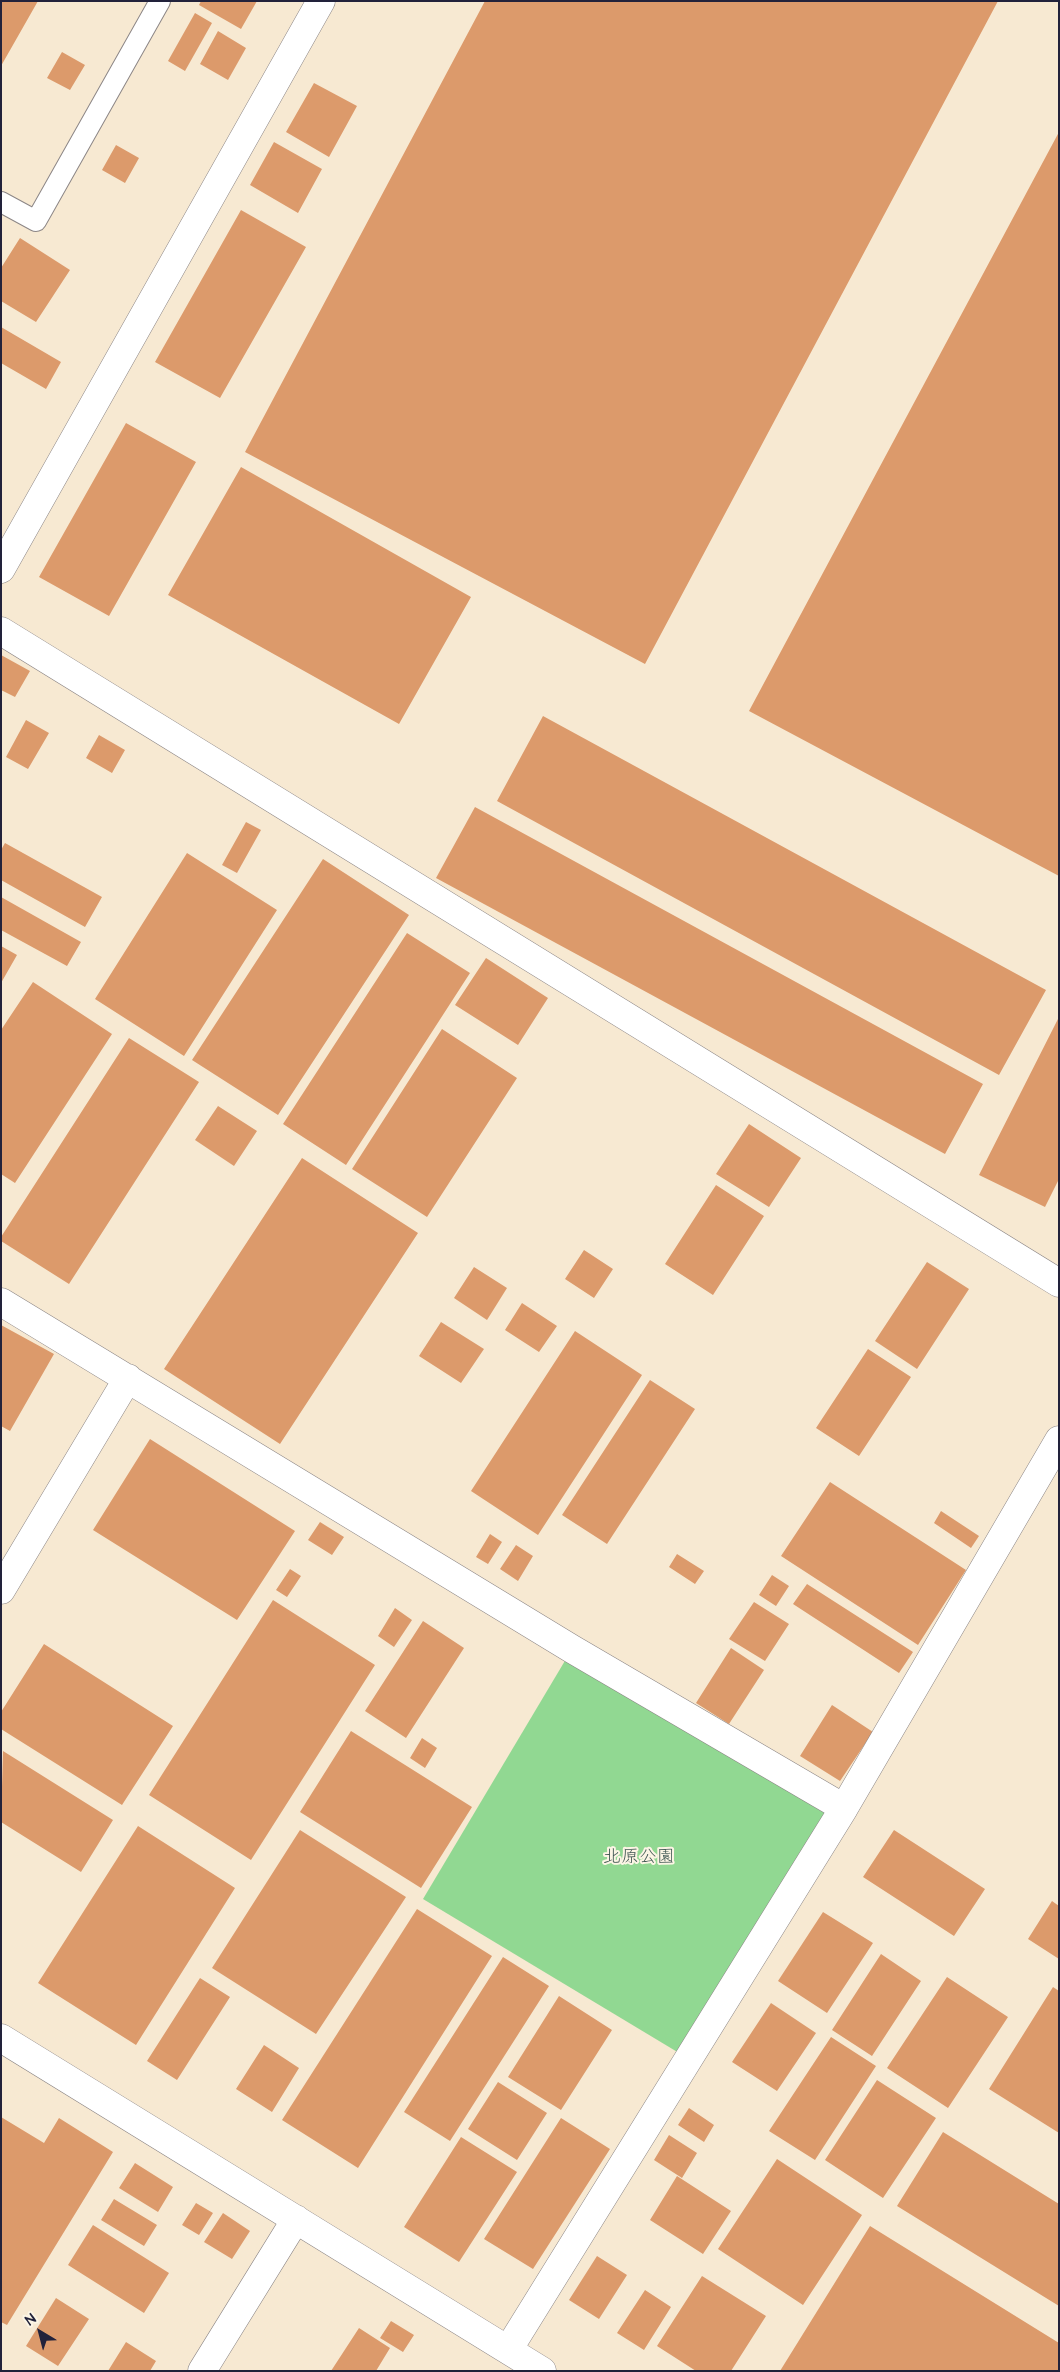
<!DOCTYPE html>
<meta charset="utf-8">
<style>
body{margin:0}
#map{position:relative;width:1060px;height:2372px;overflow:hidden;background:#f7e9d2;font-family:"Architects Daughter",sans-serif}
canvas{display:block}
.frame{position:absolute;inset:0;border:2px solid #22223b;pointer-events:none}
.north{position:absolute;left:15px;top:2307px;width:50px;height:50px;-webkit-text-stroke:4px #fcf5e5;paint-order:stroke;rotate:323deg;font-size:14px;font-weight:700;line-height:20px;text-align:center;color:#22223b}
.north::after{content:'';display:block;margin:auto;width:18px;height:22px;background:#22223b;clip-path:polygon(50% 0,100% 100%,50% 72%,0 100%)}
</style>
<div id="map">
<canvas width="1060" height="2372"></canvas>
<div class="frame"></div>
<div class="north">N</div>
</div>
<script>
const context = document.querySelector('canvas').getContext('2d');
context.lineJoin = 'round';
function paint(path, color) {
  context.fillStyle = color;
  context.fill(path, 'evenodd');
}
function stroke(path, color, width, dash) {
  context.strokeStyle = color;
  context.lineWidth = width;
  context.lineCap = dash ? 'butt' : 'round';
  context.setLineDash(dash || []);
  context.stroke(path);
}
function drawText(font, color, halo, rows, align = 'center') {
  context.font = font + ' "Architects Daughter","Klee One",sans-serif';
  context.lineWidth = 4;
  context.setLineDash([]);
  context.textBaseline = 'middle';
  context.strokeStyle = halo;
  context.fillStyle = color;
  for (const [text, x, y, turn = 0] of rows) {
    context.save();
    context.translate(x, y);
    context.rotate((+turn || 0) * Math.PI / 180);
    context.textAlign = isNaN(turn) ? turn : align;
    if (halo) context.strokeText(text, 0, 0);
    context.fillText(text, 0, 0);
    context.restore();
  }
}
const green = new Path2D(`
 M572,1649L844,1808L689,2059L423,1899Z`);
const building = new Path2D(`
 M1,1H38L1,66Z
 M201,1H257L241,29L199,5Z
 M485,1H998L645,664L245,452Z
 M195,13L212,23L185,71L168,61Z
 M218,31L246,48L228,80L200,64Z
 M62,52L85,65L70,90L47,78Z
 M314,83L357,106L329,157L286,132Z
 M1059,132V876L749,711Z
 M274,142L322,169L298,213L250,185Z
 M116,145L139,158L125,183L102,170Z
 M241,210L306,247L220,398L155,362Z
 M20,238L70,270L36,322L1,301V268Z
 M1,327L61,362L46,389L1,363Z
 M126,423L196,462L109,616L39,577Z
 M241,467L471,597L399,724L168,595Z
 M1,655L30,671L15,697L1,690Z
 M543,716L1046,990L999,1075L497,801Z
 M26,720L49,733L28,769L6,757Z
 M99,735L125,750L112,773L86,758Z
 M475,807L983,1084L945,1154L436,878Z
 M246,822L261,830L237,873L222,865Z
 M5,843L102,897L85,927L1,880V850Z
 M187,853L277,910L184,1056L95,999Z
 M323,859L409,915L278,1115L192,1060Z
 M1,897L81,942L67,966L1,930Z
 M407,933L470,973L346,1165L283,1124Z
 M1,946L17,955L1,983Z
 M486,958L548,998L518,1045L455,1005Z
 M33,982L112,1034L15,1183L1,1174V1030Z
 M1059,1017V1179L1045,1207L979,1175Z
 M442,1029L517,1078L427,1217L352,1169Z
 M129,1038L199,1082L69,1284L1,1241V1237Z
 M218,1106L257,1131L234,1166L195,1140Z
 M749,1124L801,1158L769,1207L716,1174Z
 M302,1158L418,1233L280,1444L164,1369Z
 M716,1185L764,1216L713,1295L665,1264Z
 M584,1250L613,1269L594,1298L565,1279Z
 M927,1262L969,1289L917,1369L875,1341Z
 M474,1267L507,1288L487,1320L454,1298Z
 M522,1303L557,1326L539,1352L505,1330Z
 M441,1322L484,1349L461,1383L419,1356Z
 M1,1325L54,1354L10,1431L1,1426Z
 M575,1331L642,1375L538,1535L471,1491Z
 M868,1349L911,1377L859,1456L816,1428Z
 M650,1380L695,1409L607,1544L562,1515Z
 M150,1439L295,1531L237,1620L93,1530Z
 M830,1482L966,1570L918,1645L781,1556Z
 M941,1511L979,1536L971,1548L934,1523Z
 M320,1522L344,1537L332,1555L308,1540Z
 M490,1534L502,1542L488,1564L476,1557Z
 M516,1545L533,1556L518,1581L500,1569Z
 M677,1554L704,1571L695,1584L669,1567Z
 M290,1569L301,1576L287,1597L276,1590Z
 M772,1575L789,1586L776,1606L759,1595Z
 M807,1584L913,1652L899,1673L793,1604Z
 M273,1600L375,1665L251,1860L149,1795Z
 M754,1602L789,1624L765,1661L729,1639Z
 M395,1608L412,1620L394,1647L378,1636Z
 M423,1621L464,1648L406,1738L365,1711Z
 M44,1644L173,1726L122,1805L1,1729V1712Z
 M731,1648L764,1670L729,1724L696,1703Z
 M832,1705L873,1732L840,1781L800,1756Z
 M351,1731L472,1807L421,1888L300,1812Z
 M422,1738L437,1748L425,1768L410,1758Z
 M3,1751L113,1820L81,1872L1,1822Z
 M138,1826L235,1888L136,2045L38,1983Z
 M300,1830L406,1897L316,2034L212,1968Z
 M894,1830L985,1889L954,1936L863,1877Z
 M1052,1901L1059,1906V1959L1028,1939Z
 M417,1909L492,1956L358,2168L282,2120Z
 M823,1912L873,1943L827,2013L778,1981Z
 M881,1954L921,1981L872,2056L832,2030Z
 M503,1957L549,1986L450,2141L404,2112Z
 M947,1977L1008,2017L948,2108L887,2068Z
 M200,1978L230,1997L177,2080L147,2061Z
 M1053,1987L1059,1991V2133L989,2089Z
 M559,1996L612,2030L561,2110L508,2077Z
 M771,2003L816,2033L777,2091L732,2062Z
 M831,2037L876,2066L815,2160L769,2131Z
 M264,2045L299,2068L272,2112L236,2089Z
 M877,2080L936,2118L883,2198L825,2160Z
 M498,2082L547,2113L517,2160L468,2129Z
 M689,2108L714,2125L704,2142L678,2125Z
 M1,2117L44,2143L59,2118L113,2152L7,2325L1,2322Z
 M561,2118L610,2149L533,2269L484,2239Z
 M943,2132L1059,2204V2306L897,2206Z
 M669,2135L697,2153L682,2178L654,2160Z
 M461,2137L517,2172L459,2262L404,2227Z
 M777,2159L862,2215L803,2305L718,2249Z
 M135,2163L173,2187L158,2212L119,2188Z
 M677,2176L731,2211L703,2254L650,2220Z
 M114,2199L157,2225L144,2246L101,2220Z
 M196,2203L213,2213L199,2235L182,2225Z
 M223,2213L250,2231L232,2259L204,2242Z
 M93,2225L169,2273L144,2313L68,2265Z
 M870,2226L1059,2343V2371H780Z
 M597,2256L627,2275L599,2319L569,2300Z
 M702,2276L766,2316L731,2371H696L657,2346Z
 M645,2290L671,2307L644,2350L617,2333Z
 M56,2298L89,2319L58,2366L26,2346Z
 M391,2321L414,2335L403,2352L380,2338Z
 M359,2328L390,2348L376,2371H331Z
 M126,2342L156,2361L150,2371H108Z`);
const lane = new Path2D(`
 M1,202L36,221L160,1`);
const street = new Path2D(`
 M1,631L1059,1283
 M1,1302L572,1649L844,1808
 M1,1590L128,1378
 M1,2038L542,2371
 M508,2350L844,1808L1059,1440
 M202,2371L296,2219`);
const secondary = new Path2D(`
 M1,569L321,1`);
const parkNames = [
 ["北原公園",639,1858]
];
paint(green, '#91d892');
paint(building, '#dc9a6b');
stroke(lane, '#8c8686', 22);
stroke(street, '#8c8686', 29);
stroke(secondary, '#8c8686', 29);
stroke(lane, '#fff', 20);
stroke(street, '#fff', 28);
stroke(secondary, '#fff', 28);
drawText('18px', '#435955', '#fcf5e5', parkNames);
</script>
